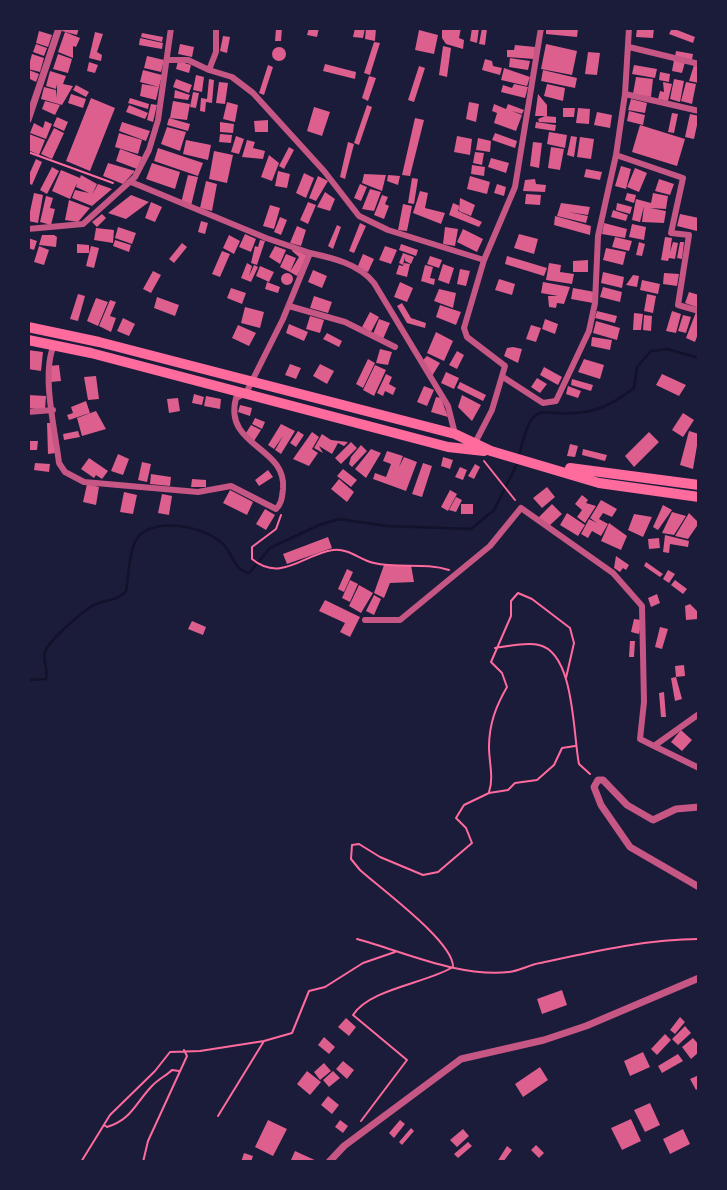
<!DOCTYPE html>
<style>
body{margin:0}
#map{position:relative;width:727px;height:1190px;overflow:hidden;background:#1b1b3a;font-family:"Fira Sans Condensed",sans-serif}
canvas{display:block}
.frame{position:absolute;inset:0;border:30px solid #1b1b3a;pointer-events:none}
</style>
<div id="map">
<canvas width="727" height="1190"></canvas>
<div class="frame"></div>
</div>
<script>
const context = document.querySelector('canvas').getContext('2d');
context.lineJoin = 'round';
function stroke(path, color, width, dash) {
  context.strokeStyle = color;
  context.lineWidth = width;
  context.lineCap = dash ? 'butt' : 'round';
  context.setLineDash(dash || []);
  context.stroke(path);
}
function paint(path, color) {
  context.fillStyle = color;
  context.fill(path, 'evenodd');
}
const stream = new Path2D(`
 M519,455C534,393 540,419 585,412C604,409 620,399 634,388L637,367L651,351L667,349L699,358
 M28,680L46,679C49,669 42,662 45,652C47,642 82,612 92,606C104,599 117,602 126,591C129,575 128,557 135,542C148,514 207,526 224,545C233,555 234,570 249,573L270,548L319,525L339,519L387,526L471,529L494,510L518,462`);
const building = new Path2D(`
 M63,28H79L77,35L62,31Z
 M276,28H282L281,41H275Z
 M309,28H319L317,37L307,35Z
 M355,28H365L363,38L353,37Z
 M366,28H376L375,41L365,39Z
 M442,28H461L459,38L464,40L463,49L446,44L442,38Z
 M472,28H479L477,43L470,41Z
 M482,28L487,29L485,45L479,44Z
 M546,28L578,29L577,37L546,34Z
 M637,28H654L653,38L636,37Z
 M672,28L695,37L693,43L669,34Z
 M419,30L438,35L434,54L415,50Z
 M39,31L52,35L48,47L36,43Z
 M65,32L80,38L76,47L73,46V58L58,52Z
 M95,32L103,34L97,52L102,55L101,61L89,58Z
 M142,33L163,37L162,42L141,37Z
 M223,36L230,37L227,53L220,51Z
 M140,38L163,43L162,49L139,45Z
 M374,42L380,43L370,75L364,73Z
 M36,44L47,48L44,56L33,52Z
 M180,44L194,47L192,57L178,54Z
 M546,44L577,51L572,75L541,69Z
 M515,45L535,47L534,59L507,57V50H514Z
 M443,46L451,48L447,77L439,75Z
 M272 54a7 7 0 1 1 14 0a7 7 0 1 1-14 0Z
 M676,51L693,54L692,60L675,57Z
 M588,52L600,53L597,75L585,74Z
 M32,54L44,58L40,72L28,69Z
 M58,54L72,59L68,73L53,69Z
 M147,56L164,60L161,72L144,68Z
 M510,58L530,61L528,70L509,67Z
 M485,59L492,61L493,66L502,68L500,75L482,70Z
 M674,60L685,62L682,73L672,71Z
 M178,61L191,65L189,73L176,69Z
 M89,62L98,65L95,73L87,71Z
 M325,64L356,72L355,79L323,71Z
 M268,65L273,67L264,95L259,93Z
 M634,65L657,69L655,78L632,74Z
 M694,65L699,66V83L689,81Z
 M419,66L425,68L414,102L408,100Z
 M504,68L530,77L527,86L501,80Z
 M29,70L39,74L36,82L28,78Z
 M143,70L162,75L159,87L140,82Z
 M543,70L577,78L575,88L541,81Z
 M50,71L66,76L63,84L73,86L62,105L41,99L44,87L56,90L57,98V84L56,89L46,86Z
 M660,72L670,74L669,82L659,80Z
 M196,75L204,77L202,92L193,90Z
 M369,76L376,78L368,101L362,98Z
 M636,77L653,79L651,97L633,94Z
 M176,79L192,85L189,93L173,87Z
 M209,79L214,80L212,103L206,102L205,112L200,111L201,98L207,99Z
 M674,79L684,81L680,102L670,99Z
 M219,82L228,83L225,104L216,103Z
 M663,82L672,84L668,101L658,99L660,91L664,92Z
 M686,82L696,84L692,104L681,101Z
 M142,84L159,87L156,100L140,96Z
 M514,84L528,87L525,98L501,92L503,85L512,88Z
 M547,84L565,88L563,101L544,96Z
 M76,85L89,92L86,97L73,90Z
 M175,90L190,95L188,100L174,98Z
 M193,92L199,93L196,108L190,107Z
 M71,94L86,99L83,108L68,103Z
 M538,94L547,105V116H535Z
 M91,98L115,108L90,171L66,161Z
 M130,98L149,104L148,109L128,103Z
 M631,99L647,103L645,113L628,110Z
 M45,101L60,105L55,115L42,109Z
 M173,101L190,104L187,120L170,118Z
 M227,102L238,105L235,122L223,119Z
 M469,102L479,104L476,122L466,119Z
 M151,104L157,105L153,122L147,120Z
 M494,104L506,109L508,104L524,110L522,114L512,111L522,115L516,131L494,123L497,113L492,111Z
 M129,105L148,113L145,119L126,112Z
 M367,105L372,107L359,145L354,143Z
 M314,107L330,112L322,136L307,131Z
 M563,108H575L574,117H563Z
 M578,108L590,109L589,124L576,123Z
 M629,111L645,115L643,125L627,121Z
 M597,112L612,115L610,128L594,125Z
 M672,113L678,114L674,133L668,132Z
 M690,114L699,116L694,139L685,137Z
 M545,116L556,117V123L539,122L538,119Z
 M57,117L68,122L64,131L53,126Z
 M169,118L190,124L188,131L167,125Z
 M415,118L424,120L410,176L402,175Z
 M268,120V132H255L254,121Z
 M45,121L52,124L46,139L30,133L34,123L43,128Z
 M122,122L150,131L146,141L119,131Z
 M220,122L234,124L233,133L220,132Z
 M536,122L556,125L555,131L535,128Z
 M640,125L685,139L677,166L632,152Z
 M167,127L186,132L180,151L161,144Z
 M54,128L64,133L52,159L41,154Z
 M549,132L567,135L565,148L547,144Z
 M119,133L142,140L138,154L115,147Z
 M495,133L517,141L515,148L492,140Z
 M29,134L45,140L39,155L28,150Z
 M220,134L232,135L231,143L219,142Z
 M236,136L244,139L239,154L231,152Z
 M457,136L472,139L470,155L454,152Z
 M571,136L577,137L574,157L567,155Z
 M580,137L594,139L591,159L577,157Z
 M478,138L491,141L490,152L476,150Z
 M186,140L211,145L208,160L183,154Z
 M247,140L255,142L253,148L265,151L263,159L242,157Z
 M348,142L354,144L345,179L340,177Z
 M533,142L542,143L539,168L530,166Z
 M289,147L294,150L284,169L279,166Z
 M551,147L564,149L560,170L548,168Z
 M158,148L203,163L198,176L154,161Z
 M120,149L142,157L137,169L116,161Z
 M214,151L233,155L227,183L209,179Z
 M475,152L484,153L482,165L473,163Z
 M269,155L279,163L272,181L261,177Z
 M491,158L509,163L506,173L488,167Z
 M36,159L42,162L32,185L28,183V177Z
 M108,163L135,171L123,184L103,176Z
 M152,163L180,172L175,189L146,179Z
 M472,165L485,167L484,176L471,174Z
 M621,166L631,169L626,189L615,186Z
 M52,167L59,171L47,194L40,190Z
 M635,168L647,173L639,192L627,187Z
 M586,169L602,172L600,180L584,177Z
 M61,170L80,178L81,175L97,184L92,195L98,184L112,189L92,206L72,198L75,190L89,193L76,187L77,183L70,199L52,191Z
 M278,171L290,174L287,188L275,186Z
 M304,173L314,178L306,198L296,193Z
 M364,174L386,175L382,191L362,183Z
 M188,175L198,177L191,206L181,203Z
 M388,175L400,176L398,185L387,181Z
 M318,176L328,181L316,201L309,198Z
 M470,176L490,182L487,194L467,189Z
 M412,178L418,179L414,204L408,203Z
 M535,179L536,184L546,185L545,192L523,191L525,180Z
 M659,179L674,184L670,195L655,191Z
 M206,181L217,184L212,211L200,208Z
 M360,184L367,187L361,201L354,198Z
 M497,184L506,187L504,196L494,193Z
 M370,189L381,192L374,211L362,209Z
 M420,191L428,193L425,208L445,213L441,224L413,213Z
 M325,192L335,199L330,211L317,207Z
 M34,193L43,195L38,223L28,221Z
 M627,193L636,195L634,203L625,200Z
 M653,193L668,196L666,209L650,208L666,211L664,223L642,222L644,206L640,222L632,220L636,199L651,203Z
 M526,194L541,195L540,205L525,204Z
 M131,195L149,202L126,219L108,213Z
 M382,195L388,197L385,204L389,206L384,219L374,215Z
 M46,196L53,198L50,208L55,209L51,225L40,222Z
 M460,198L475,205L471,216L459,211Z
 M69,200L90,208L78,222L65,220Z
 M151,202L162,207L155,222L145,218Z
 M308,202L316,205L308,224L300,220Z
 M453,203L460,206L458,211L482,222L479,227L449,215Z
 M561,203L590,207L588,215L568,212L588,216L586,223L557,216Z
 M617,203L632,207L630,214L616,210Z
 M403,204L412,206L407,231L398,230Z
 M270,205L280,208L274,229L263,226Z
 M613,210L628,215L626,221L611,217Z
 M102,214L106,218L97,227L92,222Z
 M680,214L699,218L697,231L677,226Z
 M555,216L591,226L590,235L554,225Z
 M280,217L287,220L281,235L274,232Z
 M201,221L208,223L205,234L198,232Z
 M360,223L366,226L354,253L349,251Z
 M604,223L627,229L625,238L602,234Z
 M632,224L646,227L644,240L629,237Z
 M337,225L341,227L333,249L328,246Z
 M297,226L306,230L301,246L290,243Z
 M118,227L136,233L132,244L115,238Z
 M445,227L458,229L455,246L443,244Z
 M96,228L114,230L113,243L94,240Z
 M463,229L483,239L477,252L457,242Z
 M245,234L256,239L251,252L239,247Z
 M519,234L538,239L534,254L514,248Z
 M42,235H54L57,237L56,247L39,245Z
 M229,235L240,241L234,254L223,248Z
 M615,237L632,241L629,251L612,247Z
 M665,237L672,238L670,252L673,242L678,243L675,259L669,258L668,261L661,260Z
 M28,238L37,241L34,250L28,248Z
 M115,240L131,245L129,252L113,246Z
 M260,240L265,241L257,265L251,263L255,246L258,247Z
 M639,242L645,244L642,256L636,255Z
 M680,242H684L682,259L677,258Z
 M182,243L187,247L174,263L169,259Z
 M77,244L89,245V253H77Z
 M401,244L418,250L416,256L399,250Z
 M39,246L49,250L44,265L34,262Z
 M91,246L99,248L94,268L86,266Z
 M275,246L286,250L280,264L269,257Z
 M385,246L397,250L391,264L379,260Z
 M293,248L308,256L297,276L290,272L299,257L292,251Z
 M606,248L626,252L623,265L603,260Z
 M222,251L230,254L220,277L212,274Z
 M403,253L414,257L411,264L405,261V257L403,265L399,263Z
 M286,254L296,258L290,272L280,267Z
 M363,254L374,259L368,272L357,268Z
 M430,256L442,260L439,268L427,264Z
 M507,256L547,268L544,276L505,264Z
 M588,260V272H573V261Z
 M247,263L252,266L249,276L254,265L258,267L251,282L241,278Z
 M404,263L410,264L407,277L396,274L399,265L403,266Z
 M549,263L561,265L560,272L574,274L572,284L546,280Z
 M443,264L454,268L449,284L438,280Z
 M425,265L433,267L430,278L435,279L434,285L421,281Z
 M260,266L274,272L269,282L256,276Z
 M460,269L470,271L466,286L457,284Z
 M313,270L327,276L322,288L308,282Z
 M153,271L161,275L151,293L143,289Z
 M603,272L624,277L622,288L601,283Z
 M281 279a6 6 0 1 1 12 0a6 6 0 1 1-12 0Z
 M664,273L679,274L677,286L663,284Z
 M633,275L639,276L637,287L626,285Z
 M499,279L515,284L512,295L495,290Z
 M642,280L660,284L658,294L640,290Z
 M267,282L280,287L278,293L265,289Z
 M400,282L413,288L407,302L394,297Z
 M543,282L570,287L564,304L557,303L556,308L549,307L548,296H558L541,293Z
 M603,287L622,292L620,302L600,297Z
 M231,288L246,293L242,304L227,298Z
 M573,288L595,292L593,303L571,299Z
 M439,289L456,293L453,308L434,301Z
 M689,292L699,295V308L685,303Z
 M78,294L85,296L78,321L70,319Z
 M647,294L656,296L653,313L644,311Z
 M314,296L332,302L328,313L310,308Z
 M157,297L179,305L175,316L154,308Z
 M96,298L108,302L98,326L87,321Z
 M110,300L116,302L110,316L116,318L111,332L99,326Z
 M402,303L411,318L426,323L425,328L407,323L397,306Z
 M440,305L461,312L456,325L436,317Z
 M245,307L264,312L260,328L241,323Z
 M597,311L617,316L615,323L595,318Z
 M672,311L681,314L676,333L666,331Z
 M370,312L379,317L371,332L362,327Z
 M696,312L699,313V331L695,342L686,338Z
 M634,313L643,314L641,330H633Z
 M644,315L652,316L651,331L643,330Z
 M683,315L691,317L686,333L678,331Z
 M310,316L324,320L320,333L306,329Z
 M123,318L135,324L129,336L117,331Z
 M379,319L390,323L383,339L373,334Z
 M545,319L558,324L555,334L542,329Z
 M596,321L620,328L617,340L593,333Z
 M289,324L308,332L304,341L286,333Z
 M238,325L256,333L249,346L232,338Z
 M531,325L541,328L536,342L526,339Z
 M436,332L453,341L444,361L427,353Z
 M327,333L342,341L339,347L323,339Z
 M592,337L612,340L610,350L591,346Z
 M513,347L522,349L518,363L504,356L507,348Z
 M380,349L392,352L388,365L376,363Z
 M28,350L43,352L41,371L28,369Z
 M457,351L464,355L457,369L449,365Z
 M427,356L440,363L432,376L422,361Z
 M368,359L375,363L363,388L356,384Z
 M584,359L604,365L600,379L578,372Z
 M290,364L301,368L296,379L285,375Z
 M320,364L334,371L327,384L313,376Z
 M59,365L61,381L51,382L49,366Z
 M375,365L386,370L374,396L363,390Z
 M544,367L562,377L558,385L540,375Z
 M446,372L459,378L454,389L441,383Z
 M386,374L392,377L389,384L396,388L393,395L385,391L383,396L377,393Z
 M662,374L686,385L679,396L656,385Z
 M96,376L99,399L88,400L84,377Z
 M537,378L547,384L540,393L531,387Z
 M572,379L593,385L591,391L571,385Z
 M460,382L486,395L483,401L457,388Z
 M424,386L434,390L427,406L417,402Z
 M568,386L581,391L578,398L566,394Z
 M194,394L204,397L202,405L192,403Z
 M28,395L46,396L45,410L28,408Z
 M462,395L481,405L472,421L458,407Z
 M206,396L221,399L220,409L204,406Z
 M436,397L441,398L448,417L431,412Z
 M178,398L180,411L169,413L167,399Z
 M86,401L90,413L69,420L67,415L73,413L71,407Z
 M240,405L252,408L250,416L238,412Z
 M96,411L106,429L82,436L77,418Z
 M683,413L694,420L683,437L672,430Z
 M255,418L265,422L262,429L252,424Z
 M47,423H54L56,453L48,454Z
 M281,424L295,431L281,454L275,450L283,436L274,449L268,445Z
 M251,425L261,430L254,441L246,433Z
 M78,431L80,437L64,440L63,434Z
 M298,431L304,435L296,447L290,443Z
 M689,431L699,434L693,469L680,465Z
 M312,432L319,437L312,449L318,453L309,466L293,459Z
 M649,432L659,442L634,467L625,456Z
 M322,434L331,440L348,442L344,446L338,443L332,454L319,446L323,453L314,448Z
 M28,441H38L37,450H28Z
 M351,442L357,448L341,464L335,458Z
 M570,444L578,446L575,457L567,456Z
 M361,445L367,451L352,467L349,464L351,457Z
 M371,449L381,453L366,478L355,469Z
 M583,449L607,455L605,461L582,455Z
 M387,451L403,456L399,467L404,457L417,462L406,491L373,479L375,473L386,477L391,464L383,461Z
 M118,454L129,459L123,475L111,471Z
 M443,457L453,460L450,469L441,466Z
 M89,458L108,471L102,479L96,475L94,478L81,469Z
 M142,462L151,464L147,482L138,480Z
 M35,463L50,464L49,472L34,470Z
 M423,463L432,466L422,497L412,494Z
 M475,464L480,467L474,479L468,476Z
 M460,467L467,470L463,480L455,477Z
 M343,469L357,480L351,487L337,476Z
 M268,470L273,477L259,486L255,480Z
 M151,474L171,477L170,486L150,484Z
 M192,479L206,480V487H191Z
 M339,479L354,492L347,502L331,489Z
 M87,484L99,487L96,505L83,502Z
 M547,487L555,497L542,508L533,498Z
 M230,490L253,502L247,515L223,503Z
 M450,490L457,494L448,511L441,507Z
 M124,492L137,495L133,514L120,512Z
 M162,494L172,496L169,515L158,513Z
 M582,495L588,500L586,503L596,506L585,523L577,517L582,510L575,504Z
 M456,497L462,500L456,512L449,510Z
 M601,500L617,509L612,517L603,513L599,519L608,524L601,536L592,531L588,538L581,534L589,519L597,523L590,518Z
 M461,504H473V514H461Z
 M552,504L562,514L549,526L538,518Z
 M663,505L672,510L658,530L653,527Z
 M265,509L275,515L266,530L256,524Z
 M672,512L686,516L674,535L662,533Z
 M567,513L585,525L578,536L560,525Z
 M689,513L699,523L688,539L675,536Z
 M634,514L652,517L643,537L628,530Z
 M609,523L627,536L621,550L601,541Z
 M665,535L689,541L688,547L670,544L669,553L663,552Z
 M328,537L332,548L287,564L283,554Z
 M659,538L660,548L649,549L648,539Z
 M616,556L629,565L626,570L623,568L620,572L614,568Z
 M646,562L663,574L660,577L644,566Z
 M384,565H411L414,582L390,583L384,598L374,593Z
 M347,569L353,572L344,592L338,589Z
 M668,570L675,574L669,583L663,579Z
 M350,580L358,584L350,602L342,598Z
 M675,580L687,589L683,594L671,585Z
 M359,585L373,593L361,613L349,606Z
 M657,594L660,603L651,607L648,598Z
 M374,595L381,599L374,615L366,611Z
 M325,600L360,617L350,637L340,632L345,623L319,611Z
 M690,604L699,613L698,619L686,620L685,606Z
 M634,619L642,620L639,634L631,632Z
 M192,621L206,627L203,635L188,629Z
 M660,627L668,629L662,649L655,647Z
 M630,641H635L634,657H629Z
 M684,665L685,676L676,677L675,666Z
 M676,677L682,699L675,701L671,678Z
 M664,692L666,717H661L659,693Z
 M681,730L692,740L682,751L671,742Z
 M562,990L567,1005L542,1014L537,999Z
 M680,1017L685,1022L675,1034L670,1030Z
 M346,1018L356,1027L349,1036L338,1027Z
 M685,1026L691,1033L678,1045L672,1039Z
 M665,1034L671,1040L657,1055L651,1049Z
 M324,1037L335,1047L329,1054L318,1045Z
 M693,1038L699,1045V1052L691,1059L682,1047Z
 M643,1052L650,1067L630,1076L624,1061Z
 M678,1054L683,1061L662,1073L658,1066Z
 M343,1061L354,1070L347,1079L336,1069Z
 M324,1063L331,1071L320,1080L314,1072Z
 M540,1067L548,1080L523,1097L515,1084Z
 M307,1071L321,1082L310,1095L297,1084Z
 M333,1071L340,1078L329,1087L323,1080Z
 M699,1075V1088L696,1090L690,1079Z
 M328,1096L339,1105L332,1114L321,1105Z
 M650,1103L660,1125L645,1132L634,1110Z
 M631,1119L641,1141L622,1150L611,1128Z
 M268,1120L287,1129L273,1156L255,1147Z
 M340,1120L348,1126L343,1133L335,1127Z
 M400,1120L405,1124L394,1138L389,1133Z
 M411,1128L414,1131L402,1145L399,1142Z
 M463,1129L469,1136L457,1147L450,1140Z
 M683,1129L690,1144L670,1154L663,1139Z
 M468,1142L472,1146L458,1158L454,1154Z
 M536,1145L544,1153L539,1158L531,1150Z
 M507,1146L512,1150L503,1162H497Z
 M295,1151L319,1162L291,1160Z
 M244,1153L253,1156L251,1162H241Z`);
const path = new Path2D(`
 M28,152L113,183
 M484,461L515,500
 M281,515L276,529L252,547V559C281,583 304,554 333,550C349,548 360,560 374,563C399,569 424,562 449,570
 M495,648C508,646 527,642 539,645C575,653 573,736 579,764L590,774
 M489,792C494,778 489,762 489,747C489,724 496,706 507,687L502,673L491,662L511,616V601L518,593L532,599L570,628L574,643L566,678
 M357,939C405,952 457,977 509,972C519,971 529,965 540,963C591,952 647,939 699,939
 M218,1116L264,1041
 M361,1121L407,1060L353,1015C369,989 427,983 453,967C454,942 381,889 360,870L351,859L352,845L359,844L380,857L423,875L438,872L472,843L466,828L456,818L464,805L489,793L508,790L515,783L537,780L554,765L562,748L575,746
 M104,1125L107,1127C131,1120 135,1104 151,1087C158,1079 166,1076 172,1070L179,1071
 M81,1162L110,1115L155,1071L170,1052L200,1051L264,1041L292,1033L309,991L325,987L363,963L395,952
 M143,1162L148,1141L187,1056L184,1050`);
const minor = new Path2D(`
 M216,28V52L209,70L232,77L253,93L324,171L359,216L388,230L484,260
 M629,28L625,94L616,155L683,178L671,233L689,235L678,305L699,311
 M629,47L699,64
 M167,60H188L209,70
 M625,94L699,111
 M131,182L266,238L310,253
 M28,229L83,224L135,177L149,150L158,120L171,28
 M289,306L345,322L395,347
 M54,345C41,374 55,429 59,463L65,472L84,482L198,492L231,486L276,509C282,503 282,497 283,489C287,446 223,447 236,398L246,393L283,319L310,253C333,258 359,264 374,283L448,406L455,434
 M503,377L543,403L556,401L589,331L595,303L598,236L616,155
 M28,412L53,410
 M475,443L492,410L505,366L467,337L464,328L484,260L515,187L541,28
 M365,620H400L490,546L521,508L613,573L642,606L644,702L640,739L654,746
 M699,714L654,746L699,768`);
const tertiary = new Path2D(`
 M28,120L59,28
 M699,807L676,809L653,820L627,805L603,780H598L594,787L601,805L630,847L699,887
 M329,1162L344,1146L461,1059L544,1040L586,1026L699,978`);
const trunk = new Path2D(`
 M28,327L99,342L455,434L491,451L599,483L699,497
 M28,340L91,353L448,447L484,451
 M570,468L699,485`);
stroke(stream, '#12122b', 2.5);
paint(building, '#dd5f8e');
stroke(path, '#ff6b9d', 2);
stroke(minor, '#c65784', 6);
stroke(tertiary, '#c65784', 7);
stroke(trunk, '#ff6b9d', 10);
</script>
